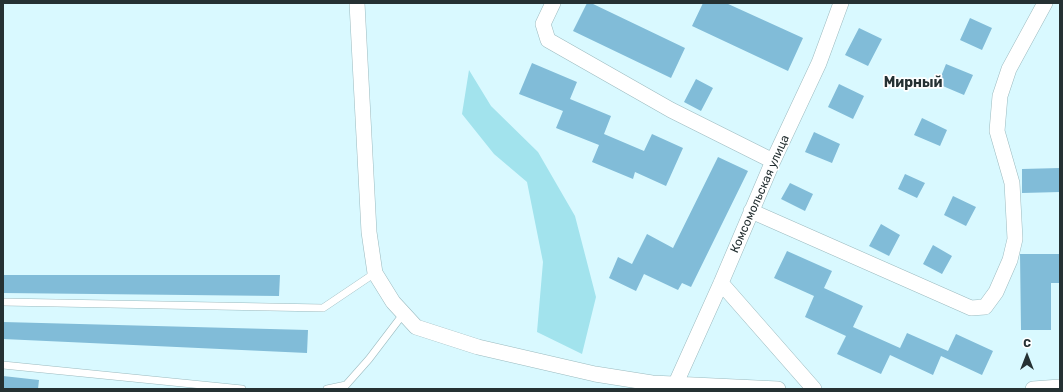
<!DOCTYPE html>
<meta charset="utf-8">
<style>
body{margin:0}
#map{position:relative;width:1063px;height:392px;overflow:hidden;background:#d9f9ff;font-family:Rubik,sans-serif}
canvas{display:block}
.frame{position:absolute;inset:0;border:4px solid #253133;pointer-events:none}
.north{position:absolute;left:1007px;top:336px;width:40px;height:40px;-webkit-text-stroke:3px #fff;paint-order:stroke;rotate:0deg;font-size:11px;font-weight:700;line-height:16px;text-align:center;color:#253133}
.north::after{content:'';display:block;margin:auto;width:14px;height:18px;background:#253133;clip-path:polygon(50% 0,100% 100%,50% 72%,0 100%)}
</style>
<div id="map">
<canvas width="1063" height="392"></canvas>
<div class="frame"></div>
<div class="north">С</div>
</div>
<script>
const context = document.querySelector('canvas').getContext('2d');
context.lineJoin = 'round';
function paint(path, color) {
  context.fillStyle = color;
  context.fill(path, 'evenodd');
}
function stroke(path, color, width, dash) {
  context.strokeStyle = color;
  context.lineWidth = width;
  context.lineCap = dash ? 'butt' : 'round';
  context.setLineDash(dash || []);
  context.stroke(path);
}
function drawText(font, color, halo, rows, align = 'center') {
  context.font = font + ' Rubik,sans-serif';
  context.lineWidth = 3.5;
  context.setLineDash([]);
  context.textBaseline = 'middle';
  context.strokeStyle = halo;
  context.fillStyle = color;
  for (const [text, x, y, turn = 0] of rows) {
    context.save();
    context.translate(x, y);
    context.rotate((+turn || 0) * Math.PI / 180);
    context.textAlign = isNaN(turn) ? turn : align;
    if (halo) context.strokeText(text, 0, 0);
    context.fillText(text, 0, 0);
    context.restore();
  }
}
const green = new Path2D(`
 M469,70L491,106L538,152L575,216L596,297L582,354L537,332L543,262L527,182L494,154L462,114Z`);
const building = new Path2D(`
 M587,3H591L685,48L671,78L573,31Z
 M703,3H726L803,38L788,71L692,26Z
 M970,18L992,28L982,50L960,40Z
 M859,28L882,39L868,66L845,55Z
 M532,63L577,82L570,99L611,116L604,134L644,151L652,134L683,148L666,186L635,172L633,179L592,162L599,145L556,128L563,111L519,94Z
 M946,64L973,75L964,95L938,84Z
 M696,79L713,88L701,111L684,102Z
 M839,84L864,96L853,119L828,107Z
 M922,118L947,130L940,146L914,135Z
 M814,132L840,144L832,163L805,152Z
 M718,157L748,171L691,287L682,283L678,290L644,274L636,291L609,278L618,257L632,264L647,234L673,248Z
 M1060,168V192L1022,193V169Z
 M905,174L925,183L917,198L898,189Z
 M790,183L813,194L805,211L781,199Z
 M953,196L976,207L966,226L944,215Z
 M881,224L900,235L889,256L869,246Z
 M933,245L952,256L942,274L923,264Z
 M787,251L832,271L824,288L863,306L853,327L900,348L907,333L948,351L956,334L993,351L982,375L941,356L933,375L890,355L881,374L837,354L846,336L805,317L814,296L774,278Z
 M1020,254H1060V283H1051V330H1021Z
 M3,275H280L279,296L3,293Z
 M3,322L308,330L307,353L3,339Z
 M3,376L39,380L38,389H3Z`);
const lane = new Path2D(`
 M3,302L323,308L375,273
 M3,365L242,389
 M327,389L346,385L369,359L404,313`);
const street = new Path2D(`
 M357,3L369,232L375,273L393,302L416,327L478,347L595,374L652,383L778,389
 M553,3L543,24L548,40L671,110L773,161
 M751,211L971,308L985,307L996,292L1010,260L1015,239L1012,183L997,131L1000,96L1009,69L1045,3
 M721,283L814,389
 M676,383L721,283L773,161L819,63L841,3
 M1033,389L1060,387`);
const streetNames = [
 ["Комсомольская улица",760,194,-66]
];
const quarterNames = [
 ["Мирный",913,83]
];
paint(green, '#a2e3ed');
paint(building, '#81bcd8');
stroke(lane, '#9bbabf', 8);
stroke(street, '#9bbabf', 16);
stroke(lane, '#fff', 7);
stroke(street, '#fff', 15);
drawText('12px', '#253133', '#fff', streetNames);
drawText('bold 14px', '#253133', '#fff', quarterNames);
</script>
